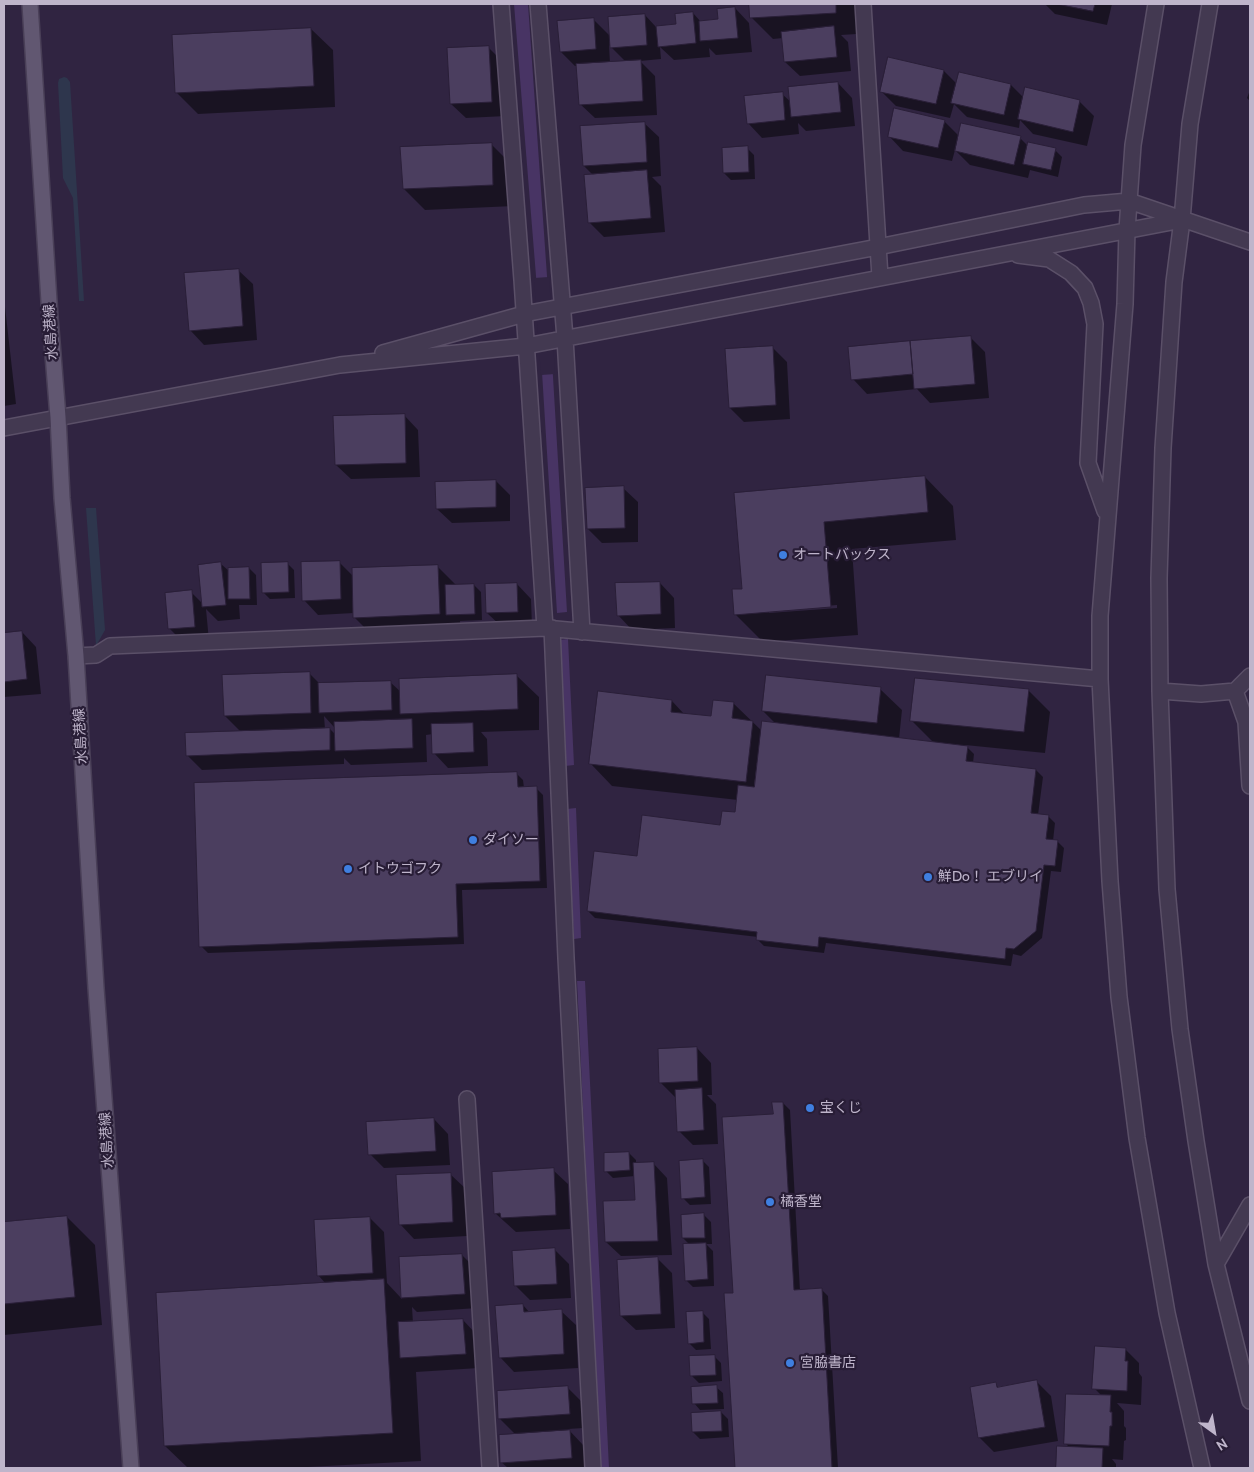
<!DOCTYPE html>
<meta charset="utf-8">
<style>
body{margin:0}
#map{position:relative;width:1254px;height:1472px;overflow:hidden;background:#302441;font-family:Cabin,sans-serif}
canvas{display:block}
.frame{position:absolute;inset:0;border:5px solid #bfb5cb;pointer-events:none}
.north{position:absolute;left:1189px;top:1407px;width:50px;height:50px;-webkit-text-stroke:4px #281d36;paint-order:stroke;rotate:148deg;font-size:14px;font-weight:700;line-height:20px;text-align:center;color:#bfb5cb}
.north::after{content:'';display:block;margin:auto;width:18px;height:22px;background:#bfb5cb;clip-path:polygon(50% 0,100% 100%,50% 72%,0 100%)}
</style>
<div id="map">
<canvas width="1254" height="1472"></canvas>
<div class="frame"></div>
<div class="north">N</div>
</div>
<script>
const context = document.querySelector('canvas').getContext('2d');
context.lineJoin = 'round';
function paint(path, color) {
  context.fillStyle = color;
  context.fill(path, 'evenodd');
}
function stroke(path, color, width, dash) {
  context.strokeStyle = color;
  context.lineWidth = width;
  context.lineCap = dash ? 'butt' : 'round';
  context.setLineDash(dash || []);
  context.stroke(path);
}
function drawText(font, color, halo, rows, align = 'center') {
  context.font = font + ' Cabin,"Noto Sans JP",sans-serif';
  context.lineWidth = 4.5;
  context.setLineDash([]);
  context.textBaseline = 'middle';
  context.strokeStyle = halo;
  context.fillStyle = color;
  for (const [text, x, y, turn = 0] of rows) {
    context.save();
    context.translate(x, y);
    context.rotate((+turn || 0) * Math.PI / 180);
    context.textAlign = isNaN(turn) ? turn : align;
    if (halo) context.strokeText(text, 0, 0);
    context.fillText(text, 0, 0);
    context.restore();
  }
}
const green = new Path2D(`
 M64,77L67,78L70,82L84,301H79L73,198L63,178L58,83L59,79Z
 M86,508H96L105,630L96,646Z`);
const water = new Path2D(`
 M514,4H528L547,276L567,612L557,613L536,276Z
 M568,639L574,765L565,766L558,640Z
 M576,808L581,938L574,939L567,809Z
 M577,981H585L609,1468H600Z`);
const pier = new Path2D(`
 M549,277L555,374L541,375L534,278Z`);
const shadow = new Path2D(`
 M750,4H856L857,34L841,35L848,42L851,71L800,76L785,62L783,38L773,39L751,17Z
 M1045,4H1112L1107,25L1055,14Z
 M735,8L749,23L752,52L716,55L709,48L710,57L674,60L660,47L661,59L640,61L655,76L657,115L595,118L580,104L578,66H575L561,52L594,20L610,36L645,15L656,27L677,25L693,13L701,22L719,20ZM609,45L626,62L610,63Z
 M311,29L333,50L335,107L198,114L176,92Z
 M488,47L503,62L506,116L466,118L451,104Z
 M944,71L957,84L1011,85L1024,98L1079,101L1094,116L1087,146L1033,134L1020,120L1019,128L967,117L954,104L950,118L896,106L882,92Z
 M838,83L852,98L855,126L806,131L798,123L799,134L762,138L748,123L782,94L791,102Z
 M1250,90V101L1247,98Z
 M944,121L959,136L1020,138L1028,146L1055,150L1062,157L1058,177L1030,170L1028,178L970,165L955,150L952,161L903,151L889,136Z
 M644,123L659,137L661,176L652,177L661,186L665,232L604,237L589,222L594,176L584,166Z
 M491,144L513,166L514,206L425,210L404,189Z
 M747,148L754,155L755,179L731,180L724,173Z
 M238,270L253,284L257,340L204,345L190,330Z
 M4,298L16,404L4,406Z
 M971,338L985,352L989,398L930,403L917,389L867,394L853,379Z
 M772,347L787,362L790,419L744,422L730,408Z
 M404,415L418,430L420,477L351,479L336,465Z
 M925,477L953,506L956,540L852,549L858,635L763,642L735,614L743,590L735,494ZM837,605V608L769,613V611Z
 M496,481L510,495V521L452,523L437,509Z
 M623,488L638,502V542L602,543L588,529Z
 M339,562L353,576L437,566L457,586L474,585L481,592L482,620L460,621L461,636L376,639L354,617V613L318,615L304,600Z
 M287,563L294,570L295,598L270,599L263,592Z
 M221,564L229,571L249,568L256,575L257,605H239L240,619L218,621L206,609L209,641L184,643L169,628L191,592L203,604Z
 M660,583L674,598L675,628L632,630L618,615Z
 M517,584L531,599L532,626L502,627L487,613Z
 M22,632L36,647L41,694L4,697V634Z
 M309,673L320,684L390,682L401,692L517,676L539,697V730L481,732L487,739L488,766L448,768L434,753L433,734L426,735L427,762L351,765L344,758V764L202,770L187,755L241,732L225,716ZM324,716L334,727L336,735L330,729H325Z
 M880,689L902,710L899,739L934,743L911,720L1028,690L1050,712L1045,753L965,745L974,754L973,763L1036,770L1043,777L1038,815L1048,816L1055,823L1053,841H1057L1064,848L1061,872L1051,871L1042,938L1021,956L1013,954L1011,966L826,943L824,953L764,946L757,939L758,937L595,918L588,911L638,857L721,826L736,814L738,800L612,786L591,764L672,701L685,715L713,717L733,703L762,731L777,725L763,711Z
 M516,773L523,780L524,788H536L543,795L547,888L462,890L464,944L208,953L201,946Z
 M697,1048L711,1063L712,1095H707L716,1104L718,1144L693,1145L679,1131L677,1097H675L660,1082Z
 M783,1103L790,1110L800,1291L821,1289L828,1296L838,1468H736L726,1295L734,1294L774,1115Z
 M434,1119L448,1134L450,1165L384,1168L370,1154Z
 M629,1153L636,1160V1164L653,1163L667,1178L672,1255L621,1256L606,1242L636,1201L635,1176L613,1178L606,1171Z
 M702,1160L709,1167L711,1204L690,1205L683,1198Z
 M553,1170L568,1184L570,1229L516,1232L495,1213Z
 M450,1174L465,1188L467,1236L414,1239L400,1224Z
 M704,1215L711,1222L712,1244H706L713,1251L714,1286L693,1287L686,1280L690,1245L683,1238Z
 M67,1217L95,1245L102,1325L4,1335V1223Z
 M370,1218L384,1232L387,1283L402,1299L400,1259L462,1255L476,1269L478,1308L417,1312L412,1307L413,1323L463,1320L477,1335L479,1368L416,1372L421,1461L289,1468H188L165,1446L326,1284L318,1275Z
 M555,1250L569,1264L571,1298L530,1300L515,1285Z
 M658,1259L672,1273L675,1328L636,1330L621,1316Z
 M523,1305L530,1313L561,1311L576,1325L578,1368L514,1372L500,1357Z
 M702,1312L709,1319L711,1349L696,1350L689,1343Z
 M1125,1349L1139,1363V1373L1142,1377L1141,1405L1117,1403L1124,1411V1426L1126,1428V1440L1124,1441L1123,1460L1112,1459L1116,1464V1468H1057L1058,1447L1070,1448L1066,1444L1102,1396L1094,1388Z
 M714,1356L721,1363L722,1381L699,1383L692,1376Z
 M1036,1381L1051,1396L1058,1441L994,1452L979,1437L995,1384L999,1388Z
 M716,1387L723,1393L724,1409L700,1410L694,1403Z
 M568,1388L582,1402L584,1428L568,1429L584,1446L586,1468H508L501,1462L516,1435L499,1418Z
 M721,1412L728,1419L729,1437L700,1439L693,1432Z`);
const building = new Path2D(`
 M749,4H836V13L750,18Z
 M1057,4H1095L1093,11Z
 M735,7L738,38L700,41L699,21L718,19L717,9Z
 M693,12L696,43L658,47L656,26L676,24L675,14Z
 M645,14L647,45L610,48L608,17Z
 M594,18L596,49L560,52L557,21Z
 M834,26L837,57L784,62L781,32Z
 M311,28L314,86L175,93L172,35Z
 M489,46L492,102L450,104L447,48Z
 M888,57L944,70L936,104L880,92Z
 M641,60L643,101L579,105L576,64Z
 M959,72L1011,84L1004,115L951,103Z
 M838,82L841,112L791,117L788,87Z
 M1025,87L1080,100L1073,132L1018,119Z
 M783,92L785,120L747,124L744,96Z
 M894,108L945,120L938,148L888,137Z
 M645,122L647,162L583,166L580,126Z
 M961,123L1021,136L1014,165L955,151Z
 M1028,142L1056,148L1051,170L1023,164Z
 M492,143L493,185L403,189L400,147Z
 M748,146L749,172L723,173L722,148Z
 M647,170L651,218L588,223L584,175Z
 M239,269L243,326L189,331L184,273Z
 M971,336L975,384L914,389L910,341Z
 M910,341L913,374L851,380L848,347Z
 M773,346L776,405L729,408L725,349Z
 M405,414L406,463L335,465L333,416Z
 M925,476L928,512L824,522L831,607L734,615L732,589H742L734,493Z
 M496,480V507L436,509L435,482Z
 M624,486L625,528L587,529L585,488Z
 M340,561L341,599L302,601L301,562Z
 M221,562L226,605L202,607L198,565Z
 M288,562L289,592L262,593L261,563Z
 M438,565L440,614L353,618L352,568Z
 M249,567L250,599H228V568Z
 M660,582L661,614L617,616L615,583Z
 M517,583L518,612L486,613L485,584Z
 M474,584L475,614L446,615L445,585Z
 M192,590L195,627L168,629L165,593Z
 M22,631L27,679L4,682V633Z
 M310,672L311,713L224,716L222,675Z
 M517,674L518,709L400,714L399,679Z
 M766,675L881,687L877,723L762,711Z
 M915,678L1029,689L1024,732L910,721Z
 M391,681L392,710L319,713L318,683Z
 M598,691L672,700L671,712L711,716L713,700L734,702L732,718L753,721L746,782L589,764Z
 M412,719L413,748L335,751L334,722Z
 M762,721L968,746L966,761L1036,769L1031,813L1049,815L1046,839L1058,840L1055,866L1044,865L1036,931L1014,949L1006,948L1005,959L819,937L818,947L756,940L757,932L587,911L594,851L637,856L642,815L720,825L722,811L735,812L738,785L754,787Z
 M473,723L474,752L432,754L431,724Z
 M330,728V750L186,756L185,733Z
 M517,772L518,787L537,786L540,881L456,884L458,937L199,947L194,783Z
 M697,1047L698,1081L659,1083L658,1049Z
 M702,1088L704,1130L677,1132L675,1090Z
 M772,1102H783L794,1290L822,1288L832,1468H735L724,1293H733L722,1117L773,1114Z
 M434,1118L436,1151L368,1155L366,1122Z
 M629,1152L630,1170L604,1172V1153Z
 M703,1159L705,1197L681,1199L679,1161Z
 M654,1162L658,1241L605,1242L603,1201L635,1200L633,1163Z
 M554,1168L556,1215L501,1218L500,1213L494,1214L492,1172Z
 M451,1173L453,1222L399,1225L396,1175Z
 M704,1213L705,1238H682L681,1215Z
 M67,1216L75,1297L4,1304V1222Z
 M370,1217L373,1273L317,1276L314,1220Z
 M706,1243L708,1279L685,1281L683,1244Z
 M555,1248L557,1284L514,1286L512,1251Z
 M462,1254L465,1294L401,1298L399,1257Z
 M658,1257L661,1314L620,1316L617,1260Z
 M384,1279L393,1433L164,1446L156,1293Z
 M523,1304L524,1312L562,1309L564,1354L499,1358L495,1306Z
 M703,1311L704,1342L688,1344L686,1312Z
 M463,1319L466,1354L400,1358L398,1322Z
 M1095,1346L1126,1348L1125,1361H1128L1127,1391L1092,1389Z
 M715,1355L716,1375L690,1376L689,1356Z
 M1037,1380L1045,1427L978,1438L970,1387L996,1382L997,1387Z
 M717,1385L718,1403L692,1404L691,1387Z
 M568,1386L570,1414L498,1419L497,1391Z
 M1066,1394L1111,1395L1110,1412H1112V1426H1110L1109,1446L1064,1444Z
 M721,1411L722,1431L692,1432L691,1413Z
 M570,1430L572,1458L500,1463L499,1435Z
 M1057,1446L1103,1448L1102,1468H1056Z`);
const minor = new Path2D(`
 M501,4L522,280L545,628
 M538,4L565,338L582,632
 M863,4L880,277
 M1156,4L1133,145L1127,230L1125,304L1100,616V679L1110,881L1119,997L1137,1138L1167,1313L1202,1468
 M1210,4L1190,124L1182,220L1174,282L1163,448L1159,578L1160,691L1167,889L1180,1029L1196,1141L1216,1264L1250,1401
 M1018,255L1049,259L1071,273L1085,288L1091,303L1095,324L1088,463L1105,511
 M383,353L524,314L878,247L1084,205L1129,201L1250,242
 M4,428L340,365L526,346L1182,220
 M552,628L566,958L593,1468
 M76,656L96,655L110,646L545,628L1100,679
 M1160,691L1201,694L1235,691L1250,676
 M1235,691L1246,722L1250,786
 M467,1099L490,1468
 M1216,1264L1250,1205`);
const major = new Path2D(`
 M30,4L50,317L58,417L62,498L76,656L96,988L131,1468`);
const markers = [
 [783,555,5,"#3f7fe0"],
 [473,840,5,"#3f7fe0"],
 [348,869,5,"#3f7fe0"],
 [928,877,5,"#3f7fe0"],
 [810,1108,5,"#3f7fe0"],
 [770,1202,5,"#3f7fe0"],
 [790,1363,5,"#3f7fe0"]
];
const streetNames = [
 ["水島港線",51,332,-94],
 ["水島港線",81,736,-94],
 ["水島港線",107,1140,-94]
];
const poiNames = [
 ["オートバックス",793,555],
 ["ダイソー",483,840],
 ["イトウゴフク",358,869],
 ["鮮Do！ エブリイ",938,877],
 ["宝くじ",820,1108],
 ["橘香堂",780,1202],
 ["宮脇書店",800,1363]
];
paint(green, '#2e364d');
paint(water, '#483464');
paint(pier, '#302441');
paint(shadow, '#0007');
paint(building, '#4b3e5f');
stroke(building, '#2a1f38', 1);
stroke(minor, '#5b5068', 18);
stroke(major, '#493f57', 18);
stroke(minor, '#433951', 15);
stroke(major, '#615771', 15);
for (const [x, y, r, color] of markers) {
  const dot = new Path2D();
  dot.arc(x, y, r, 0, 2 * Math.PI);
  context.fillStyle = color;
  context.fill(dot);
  stroke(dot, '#281d36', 2);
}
drawText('14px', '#bfb5cb', '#281d36', streetNames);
drawText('14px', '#bfb5cb', '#281d36', poiNames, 'left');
</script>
